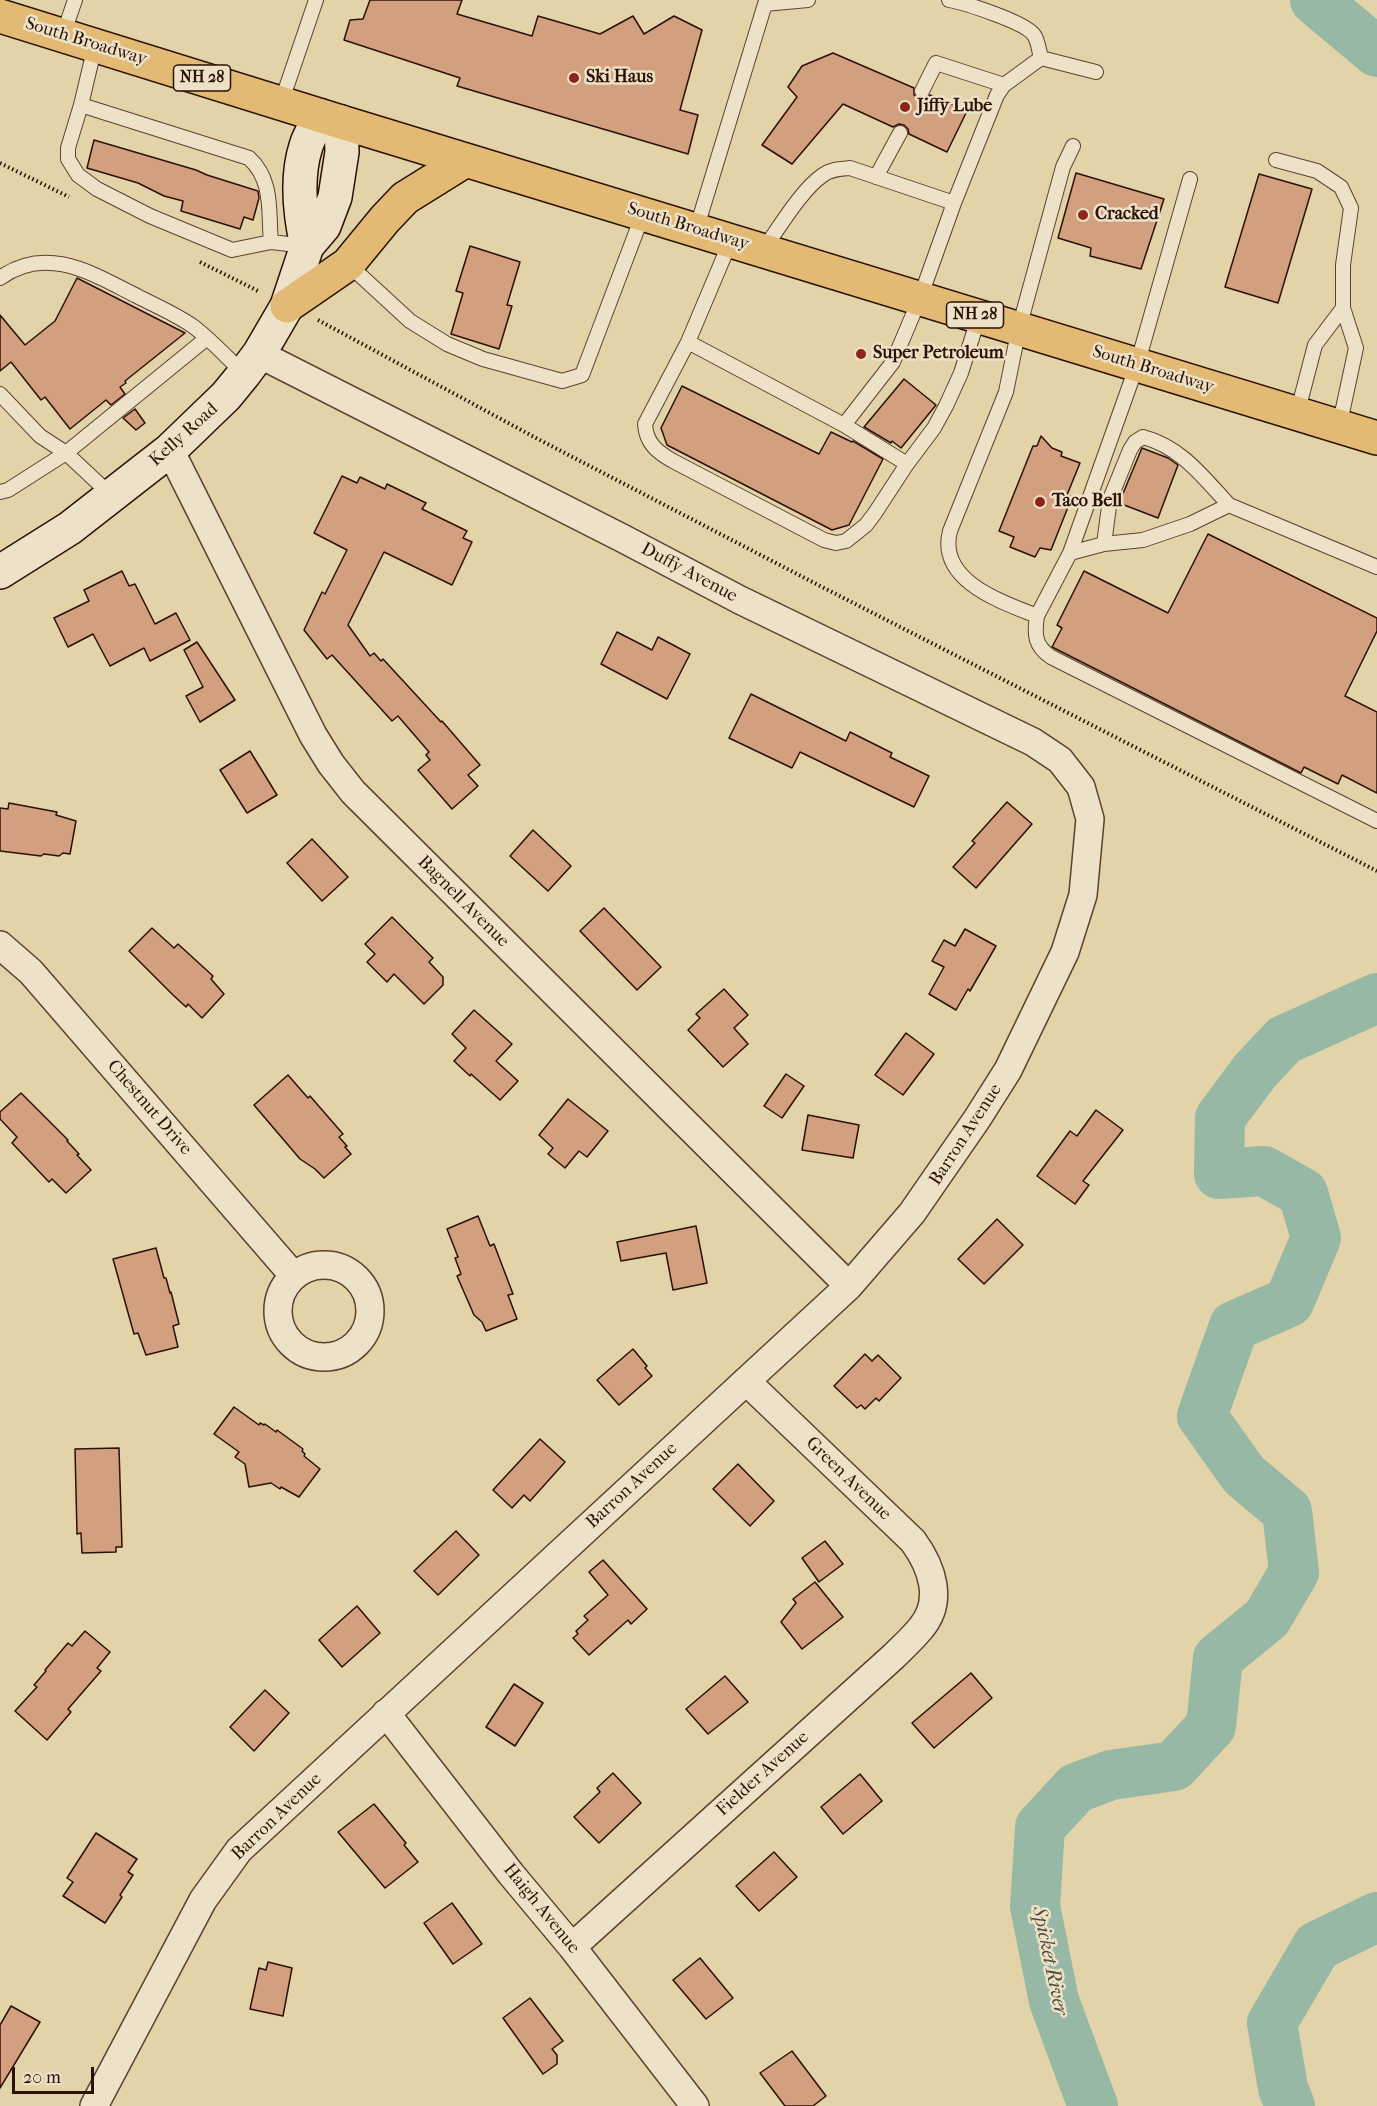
<!DOCTYPE html>
<style>
body{margin:0}
#map{position:relative;width:1377px;height:2106px;overflow:hidden;background:#e3d3a9;font-family:"IM FELL French Canon",serif}
canvas{display:block}
.scale{position:absolute;left:12px;top:2067px;width:82px;height:27px;box-sizing:border-box;border:3px solid #2b1107;border-top:0;padding-left:8px;font-size:18px;line-height:21px;white-space:nowrap;color:#2b1107;-webkit-text-stroke:4px #ede2c7;paint-order:stroke}
</style>
<div id="map">
<canvas width="1377" height="2106"></canvas>
<div class="scale">20 m</div>
</div>
<script>
const context = document.querySelector('canvas').getContext('2d');
context.lineJoin = 'round';
function stroke(path, color, width, dash) {
  context.strokeStyle = color;
  context.lineWidth = width;
  context.lineCap = dash ? 'butt' : 'round';
  context.setLineDash(dash || []);
  context.stroke(path);
}
function paint(path, color) {
  context.fillStyle = color;
  context.fill(path, 'evenodd');
}
function drawText(font, color, halo, rows, align = 'center') {
  context.font = font + ' "IM FELL French Canon",serif';
  context.lineWidth = 5;
  context.setLineDash([]);
  context.textBaseline = 'middle';
  context.strokeStyle = halo;
  context.fillStyle = color;
  for (const [text, x, y, turn = 0] of rows) {
    context.save();
    context.translate(x, y);
    context.rotate((+turn || 0) * Math.PI / 180);
    context.textAlign = isNaN(turn) ? turn : align;
    if (halo) context.strokeText(text, 0, 0);
    context.fillText(text, 0, 0);
    context.restore();
  }
}
const river = new Path2D(`
 M1315,0L1377,52
 M1093,2106L1054,2001L1035,1906L1040,1827L1076,1788L1111,1775L1174,1766L1211,1726L1218,1658L1267,1618L1294,1572L1287,1511L1244,1475L1202,1416L1234,1326L1289,1302L1316,1238L1303,1193L1264,1171L1219,1174L1220,1118L1255,1071L1284,1040L1377,998
 M1290,2106L1283,2088L1272,2023L1317,1946L1377,1917`);
const building = new Path2D(`
 M370,0H462L457,14L532,36L538,16L600,34L633,16L644,34L674,16L702,30L680,110L698,115L688,154L457,86L460,78L344,40L350,20L363,19Z
 M833,53L914,88V95L919,99H926L930,95L967,111L947,152L909,134L908,129L904,125L899,124L893,127L843,104L792,164L762,145L797,97L788,87L802,66Z
 M94,140L196,170L207,175L258,191L259,198L253,220L244,217L240,229L181,211L183,201L164,196L138,183L87,168Z
 M1076,173L1164,199L1141,269L1090,256L1091,248L1058,238Z
 M1259,174L1312,189L1278,303L1225,287Z
 M470,246L520,262L507,305L512,306L499,349L451,334L463,293L456,291Z
 M77,278L185,333L125,381L126,383L120,387L125,394L111,405L106,400L70,429L45,397L41,400L11,362L0,371V315L25,345L55,321Z
 M904,379L936,405L901,448L892,441L891,443L864,427Z
 M682,386L819,454L831,432L852,442L853,441L883,459L849,525L832,530L667,445L661,428Z
 M135,409L145,423L136,430L123,418Z
 M1041,436L1052,448L1062,452L1061,456L1080,463L1067,495L1072,497L1051,550L1040,548L1035,557L1010,547L1014,537L999,531L1033,446H1037Z
 M1142,448L1168,458L1178,465L1158,518L1119,503Z
 M342,476L357,483L360,477L385,489L387,484L426,503L422,509L467,531L463,538L472,542L452,585L384,552L348,625L370,656L374,653L381,661L383,659L441,722L442,721L480,765L468,775L478,786L452,809L418,770L430,760L426,755L429,752L398,716L392,721L332,655L327,659L304,630L322,592L325,594L347,550L314,533Z
 M1208,534L1377,618V631L1345,696L1377,712V793L1342,775L1338,784L1304,767L1301,773L1052,647L1062,628L1057,625L1084,571L1168,613Z
 M122,571L129,586L135,584L155,624L176,613L190,640L150,661L144,648L110,666L93,634L68,647L54,618L89,601L84,590Z
 M617,632L652,650L658,637L690,654L667,699L601,664Z
 M197,642L235,700L200,722L186,696L203,687L184,650Z
 M751,694L846,741L850,732L892,753L890,757L929,776L914,807L800,752L792,768L729,738Z
 M250,751L277,795L247,813L220,770Z
 M1007,802L1032,824L976,888L953,867L975,843L972,841Z
 M9,803L57,812L56,815L76,821L70,854L63,853L59,856L44,854L41,856L0,851V808L8,809Z
 M533,830L571,866L548,891L510,856Z
 M312,839L348,877L322,901L287,863Z
 M604,908L661,967L637,990L580,931Z
 M392,917L433,958L429,962L443,977V985L424,1004L394,974L387,982L367,962L375,954L365,944Z
 M152,928L174,948L178,944L213,976L211,979L224,994L202,1018L188,1004L186,1007L173,995L129,951Z
 M965,929L996,946L970,991L968,989L956,1010L929,994L944,967L932,961L944,940L955,946Z
 M724,989L748,1015L734,1028L748,1044L723,1067L688,1030L700,1018L696,1014Z
 M474,1010L512,1044L496,1061L518,1081L500,1100L471,1074L470,1076L454,1061L466,1048L452,1034Z
 M906,1033L934,1054L903,1095L875,1075Z
 M786,1074L804,1086L782,1118L764,1106Z
 M288,1075L308,1098L310,1096L343,1134L339,1137L347,1146L345,1147L351,1154L324,1178L315,1169L300,1159L254,1105Z
 M21,1093L68,1140L67,1141L79,1154L77,1155L91,1170L66,1193L52,1179L49,1182L12,1143L17,1137L0,1119V1112Z
 M568,1099L608,1131L587,1157L579,1151L565,1168L548,1154L553,1148L539,1135Z
 M1096,1110L1123,1130L1083,1181L1089,1185L1075,1204L1037,1176L1070,1131L1077,1136Z
 M808,1115L859,1125L853,1158L802,1150Z
 M478,1216L490,1246L494,1244L513,1294L508,1295L517,1319L486,1331L482,1322L474,1315L457,1276L461,1274L455,1258L458,1257L447,1229Z
 M997,1219L1023,1245L984,1284L958,1259Z
 M696,1226L707,1283L673,1290L666,1253L621,1261L617,1242Z
 M156,1248L164,1278H166L170,1293L171,1292L179,1324L173,1326L178,1347L146,1355L138,1333L134,1334L113,1259Z
 M633,1349L647,1366L645,1368L652,1376L619,1405L597,1380Z
 M865,1354L872,1361L878,1355L901,1378L879,1401L876,1398L865,1409L861,1405L857,1408L834,1386Z
 M234,1407L259,1425L260,1423L264,1425L265,1424L276,1432L277,1430L303,1449L302,1451L305,1454L304,1456L320,1469L299,1497L281,1487L280,1489L271,1483L249,1487L245,1464L235,1457L239,1452L214,1434Z
 M540,1439L565,1462L530,1501L524,1495L512,1508L493,1490Z
 M119,1448L122,1547H116V1552L82,1553L81,1533L77,1534L75,1449Z
 M738,1464L774,1501L750,1526L713,1489Z
 M456,1531L479,1555L438,1595L414,1571Z
 M825,1541L843,1564L819,1582L802,1558Z
 M603,1560L647,1609L631,1624L628,1620L589,1655L573,1638L578,1634L576,1631L588,1620L584,1616L608,1595L589,1572Z
 M815,1582L843,1617L802,1649L781,1622L796,1603L793,1599Z
 M357,1606L380,1633L342,1667L319,1640Z
 M85,1631L110,1652L97,1668L101,1671L68,1709L71,1712L47,1740L15,1711L37,1687L34,1685L46,1671L45,1670L68,1643L72,1646Z
 M971,1673L992,1698L934,1748L912,1723Z
 M725,1676L748,1702L708,1734L686,1709Z
 M514,1684L543,1703L515,1746L486,1727Z
 M265,1690L289,1713L254,1751L230,1727Z
 M613,1773L641,1803L599,1843L574,1817L600,1792L597,1788Z
 M860,1774L882,1801L843,1834L821,1807Z
 M374,1804L406,1843L404,1845L418,1862L385,1888L338,1832Z
 M96,1833L137,1859L128,1872L133,1875L120,1895L122,1897L105,1923L63,1896L73,1882L67,1878Z
 M774,1852L797,1877L759,1911L736,1886Z
 M452,1903L482,1944L453,1964L424,1923Z
 M700,1958L733,1998L706,2019L673,1980Z
 M268,1962L292,1968L283,2016L250,2009L259,1968L266,1970Z
 M530,1998L563,2041L552,2049L557,2055V2064L543,2074L503,2018Z
 M11,2006L40,2022L0,2088V2025Z
 M792,2051L826,2096L813,2106H785L760,2073Z`);
const path = new Path2D(`
 M0,163L69,197
 M200,262L260,292
 M318,320L536,438L824,588L1377,871`);
const lane = new Path2D(`
 M949,0C965,3 1025,22 1034,35C1038,40 1039,51 1041,58L1096,72
 M63,35L75,0
 M922,91L936,63L1004,85
 M281,103L316,0
 M81,105L95,46
 M1073,146L1063,167L1019,328L1006,392L950,531C937,581 1002,602 1037,616L1070,553L1104,544L1143,540L1190,524L1229,505L1377,567
 M1276,160L1317,171L1341,187L1351,208L1343,265V308L1356,348L1339,427
 M876,177L900,133
 M696,230L765,4L808,0
 M731,240L688,342L844,425L893,362L920,298L954,203L997,95L1004,85L1041,58
 M271,242C268,212 274,181 249,158L81,105L68,148V159L78,175L97,189L150,216L232,250L271,242L306,246
 M763,250C779,228 802,189 823,175C831,169 840,169 850,168L954,203
 M348,264L410,321L447,344L483,359L562,381L582,375L643,214
 M0,278C47,244 93,274 137,296C156,306 176,314 194,327C212,341 228,358 244,374
 M688,342L645,424C646,443 657,452 673,461L824,540L836,543L846,541L866,525L875,513L907,464L934,428L946,406L961,373L979,316
 M0,394L40,436L66,453L111,495
 M1297,414L1315,345L1343,308
 M844,425L907,464
 M0,492L8,490L66,453L207,338
 M1104,544L1110,499L1130,450L1135,442L1143,437C1181,447 1203,477 1229,505
 M1070,553L1137,365L1190,179
 M1037,616C1034,635 1035,646 1051,657L1377,821`);
const street = new Path2D(`
 M170,450L313,735L331,764L353,792L849,1286
 M0,945L31,972L293,1275
 M278 1311a46 46 0 1 1 92 0a46 46 0 1 1-92 0Z
 M386,1713L511,1874L572,1947L695,2106
 M572,1947L894,1656C903,1647 913,1638 921,1628C944,1601 932,1567 913,1541L746,1381
 M94,2106L203,1900L239,1850L849,1286L912,1213L977,1119L1008,1070L1065,952L1083,895L1090,819L1081,787L1060,760L1033,742L740,600L622,538L259,354`);
const secondary = new Path2D(`
 M307,246C300,215 296,177 306,146C309,136 316,125 321,116
 M0,572L70,528L170,450L226,396L244,374L259,354L287,306L307,246L324,226L335,197L342,152L341,122`);
const primary = new Path2D(`
 M0,16L341,122L1377,438
 M287,306L348,264L385,219L405,198L466,160`);
const markers = [
 [574,78,6,"#8f2418"],
 [905,107,6,"#8f2418"],
 [1083,215,6,"#8f2418"],
 [861,354,6,"#8f2418"],
 [1040,502,6,"#8f2418"]
];
const shields = [
 [202,78,57],
 [975,315,57]
];
const shieldNames = [
 ["NH 28",202,78],
 ["NH 28",975,315]
];
const streetNames = [
 ["South Broadway",86,42,17],
 ["South Broadway",688,227,17],
 ["South Broadway",1153,370,17],
 ["Kelly Road",184,435,-42],
 ["Duffy Avenue",689,573,28],
 ["Bagnell Avenue",463,902,45],
 ["Chestnut Drive",149,1108,49],
 ["Barron Avenue",966,1135,-57],
 ["Green Avenue",848,1479,44],
 ["Barron Avenue",632,1486,-43],
 ["Fielder Avenue",763,1774,-42],
 ["Barron Avenue",277,1817,-44],
 ["Haigh Avenue",541,1909,51]
];
const poiNames = [
 ["Ski Haus",586,78],
 ["Jiffy Lube",917,107],
 ["Cracked",1095,215],
 ["Super Petroleum",873,354],
 ["Taco Bell",1052,502]
];
const waterNames = [
 ["Spicket River",1049,1961,78]
];
stroke(river, '#96b8a5', 50);
paint(building, '#d29f7f');
stroke(building, '#2b1107', 1.5);
stroke(lane, '#594230', 16);
stroke(street, '#594230', 30);
stroke(secondary, '#2b1107', 36);
stroke(primary, '#2b1107', 36);
stroke(path, '#2b1107', 4, [1.5, 3]);
stroke(lane, '#ede2c7', 14);
stroke(street, '#ede2c7', 27);
stroke(secondary, '#ede2c7', 33);
stroke(primary, '#e2ba74', 33);
for (const [x, y, r, color] of markers) {
  const dot = new Path2D();
  dot.arc(x, y, r, 0, 2 * Math.PI);
  context.fillStyle = color;
  context.fill(dot);
  stroke(dot, '#ede2c7', 2);
}
for (const [x, y, w] of shields) {
  const box = new Path2D();
  box.roundRect(x - w / 2, y - 13, w, 26, 4.5);
  context.fillStyle = '#ede2c7';
  context.fill(box);
  stroke(box, '#2b1107', 1.5);
}
drawText('bold 16px', '#2b1107', null, shieldNames);
drawText('18px', '#2b1107', '#ede2c7', streetNames);
drawText('bold 18px', '#2b1107', '#ede2c7', poiNames, 'left');
drawText('italic 20px', '#504b3e', '#ede2c7', waterNames);
</script>
